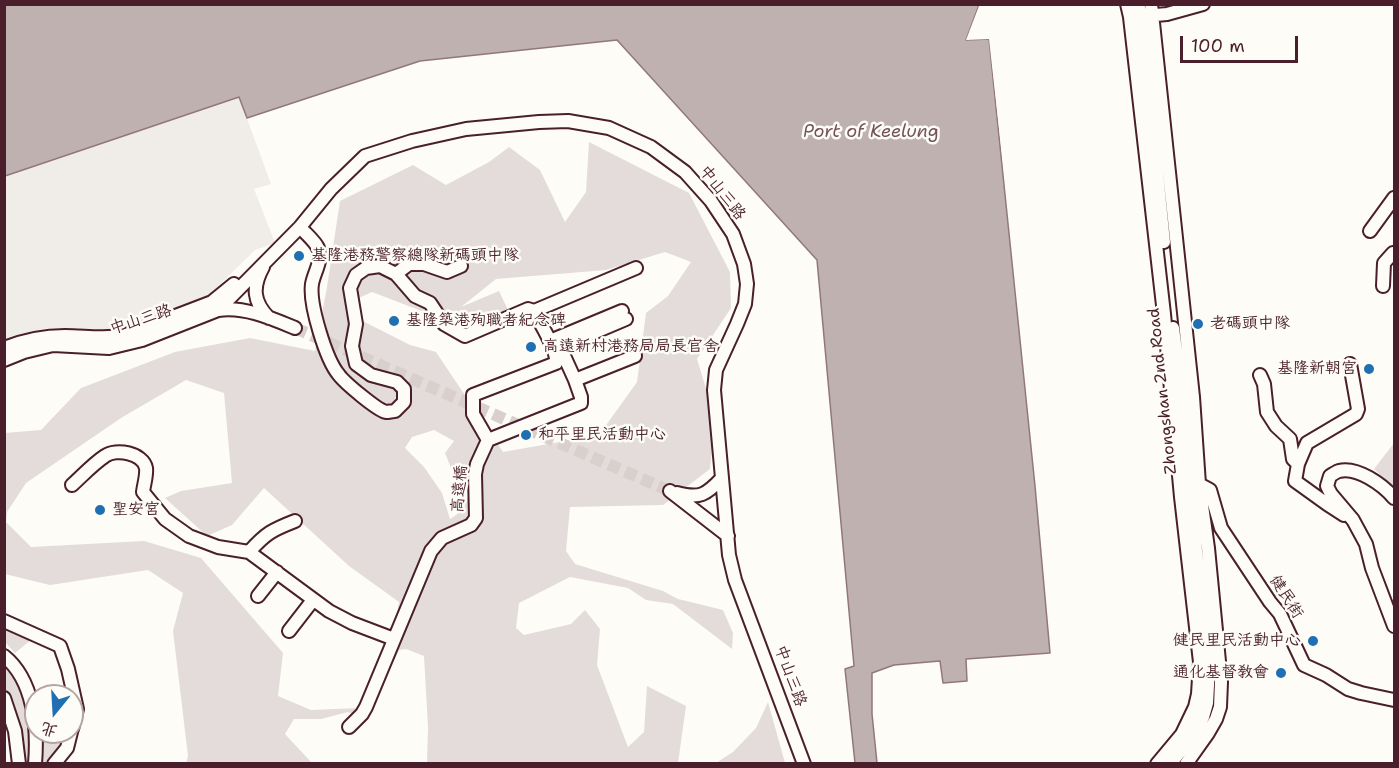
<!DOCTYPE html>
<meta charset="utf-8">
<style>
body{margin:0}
#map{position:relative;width:1399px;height:768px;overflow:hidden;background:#fdfcf7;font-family:"Shantell Sans","LXGW WenKai TC",sans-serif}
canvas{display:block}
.frame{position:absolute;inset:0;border:6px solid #4a1f2b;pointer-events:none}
.north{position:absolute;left:24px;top:684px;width:60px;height:60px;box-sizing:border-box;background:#fdfcf7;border:2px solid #b5a4a5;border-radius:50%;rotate:198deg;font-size:16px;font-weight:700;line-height:24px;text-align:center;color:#4a1f2b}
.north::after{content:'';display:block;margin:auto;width:21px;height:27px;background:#1f6fb2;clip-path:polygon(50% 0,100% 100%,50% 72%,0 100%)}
.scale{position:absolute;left:1180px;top:36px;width:118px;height:27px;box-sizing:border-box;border:3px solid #4a1f2b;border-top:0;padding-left:8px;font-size:18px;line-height:21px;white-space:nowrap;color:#4a1f2b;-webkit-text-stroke:4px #fdfcf7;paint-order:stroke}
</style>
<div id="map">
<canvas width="1399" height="768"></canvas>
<div class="frame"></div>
<div class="north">北</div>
<div class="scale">100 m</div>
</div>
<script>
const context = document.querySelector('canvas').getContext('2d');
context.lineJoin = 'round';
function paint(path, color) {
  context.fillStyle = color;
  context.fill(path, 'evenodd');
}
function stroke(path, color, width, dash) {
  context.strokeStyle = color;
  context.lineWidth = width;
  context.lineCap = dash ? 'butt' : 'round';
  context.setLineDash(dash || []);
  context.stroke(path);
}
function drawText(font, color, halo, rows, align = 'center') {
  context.font = font + ' "Shantell Sans","LXGW WenKai TC",sans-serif';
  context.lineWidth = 5;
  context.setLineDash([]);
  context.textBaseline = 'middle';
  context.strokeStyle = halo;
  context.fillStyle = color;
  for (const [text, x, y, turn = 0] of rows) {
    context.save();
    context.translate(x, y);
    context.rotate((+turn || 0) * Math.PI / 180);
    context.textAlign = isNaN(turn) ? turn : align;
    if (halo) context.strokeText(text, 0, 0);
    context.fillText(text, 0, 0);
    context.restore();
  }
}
const built = new Path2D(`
 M239,97L271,184L254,189L275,243L255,250L208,296L114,332L48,328L5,340L4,176Z`);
const green = new Path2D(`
 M589,142L689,193L730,272L731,308L697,359L715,418L710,469L663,505L570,507L566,551L575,564L663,591L678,599L723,610L733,633L732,649L673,604L646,600L628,588L570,577L519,603L516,628L524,635L571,624L585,610L600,629L597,665L628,747L644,732L647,686L686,706L678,763H427L428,727L424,656L406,649L399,650L388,672L374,703L364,719L348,712L321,719H294L285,734L312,763H186L188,756L173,631L183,593L148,570L50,585L5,574V433L41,430L81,388L175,352L250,338L315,351L327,287L340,201L413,165L446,185L489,162L509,147L540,170L565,222L586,192ZM665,252L691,262L668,296L646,313L637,382L599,435L503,452L436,352L410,345L345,312L354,300L372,292L445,320L456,311L464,330L508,310L499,291L461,307L496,279L606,270ZM186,380L224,393L232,483L181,491L165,498L207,536L232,525L264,488L349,566L399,602L394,631L360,708L311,710L278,696L283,653L201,558L144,541L31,547L6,522L7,512L26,483L121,418ZM434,430L454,441L445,453L451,468L468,469C468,491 473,506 450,519L442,493L424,467L405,448L412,437Z
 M1394,443V485L1393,487L1374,469Z
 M5,625L32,639L15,653L5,642Z
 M4,661L23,689L32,739V763H22L12,704L5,688Z
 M768,702L785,763H716L733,752L756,728Z
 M42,732H70L52,763L40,764Z`);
const water = new Path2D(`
 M977,4L979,5L966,40L989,39L1035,486L1050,653L966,659L967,681L943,683L940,661L894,665L872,673V714L877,763H855L845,669L854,666L817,260L617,40L420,61L247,118L239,97L5,176L4,5Z`);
const pier = new Path2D(`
 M982,4L971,37L989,36L992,38L1022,333L989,39L966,40L979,6L977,5Z`);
const minorTunnel = new Path2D(`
 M295,328L670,491`);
const minor = new Path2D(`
 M1127,4L1130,17L1164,314L1181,497L1200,662L1198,694L1195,707L1182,734L1157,764
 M1138,4L1141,16L1164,242
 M1151,4L1193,397L1199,484L1208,548L1221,682L1220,707L1216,719L1208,733L1186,764
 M1145,16L1167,14L1203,4
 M300,227C305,233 315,241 318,248C323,261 314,272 312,284C309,304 326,360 339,375C345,383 377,410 386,412C389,412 392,411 395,411L404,402V389L397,382L371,375L356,364L352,346L356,324L350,288L356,275L366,268L380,266L396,274L415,296L430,303L444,324L465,336L528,309L534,311C540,324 558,350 556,363L473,395V414L488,440L581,403V397L575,380L635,356
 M1370,231L1394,198
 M263,267C252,287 253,302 269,318
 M396,274L409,264H424L447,272L461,266
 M1383,286L1384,263L1393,253
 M218,310C244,306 271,318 295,328
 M534,311L636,268
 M550,341L622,311
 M4,348C24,340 43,336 65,336C84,336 103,339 123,336L212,302L234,284
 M4,360L24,352L53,345L109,348L142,340L218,310L300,227L331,189L365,156L412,141L466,129L539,122L568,121L609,128L651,147L685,172L711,201L733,234L744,264L747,284L745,304L737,324L716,370L714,390L729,555L735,580L804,764
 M1260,375L1264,384L1267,412L1276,426L1290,439L1293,459L1298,464
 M575,380L560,347L626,319
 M1193,484H1199L1210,490L1221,528L1270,602L1280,614L1304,665L1326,675L1348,689L1361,693L1394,700
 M72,485C83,475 93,464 105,456C116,448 143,453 146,468C147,475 144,484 143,492L165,519L189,536L218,547L249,552L329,611L352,623L394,639
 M670,491L728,536
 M677,493C700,499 706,495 722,478
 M1394,498C1383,485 1357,466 1339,471C1336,472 1333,474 1330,476L1327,486L1331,494L1353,520L1366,544L1372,568L1394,626
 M1344,515L1327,504L1295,481L1298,464L1307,443L1356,414L1358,409L1350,364
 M249,552C266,533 272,530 295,521
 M258,596L277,572
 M4,621L60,646L68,669L77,709L72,729
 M289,631L313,600
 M4,656C34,680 38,728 35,764
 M4,698L15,731L19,764
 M349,727L362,714L366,707L431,551L442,538L471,525L476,518L475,474L477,464L488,440
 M54,764L67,748L71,732
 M1170,764L1196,732L1203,717L1207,703L1209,668L1190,496L1182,397L1173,328`);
const markers = [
 [299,256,6,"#1f6fb2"],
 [394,321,6,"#1f6fb2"],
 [1198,324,6,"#1f6fb2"],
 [531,347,6,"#1f6fb2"],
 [1369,369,6,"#1f6fb2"],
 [526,435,6,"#1f6fb2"],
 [100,510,6,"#1f6fb2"],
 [1313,641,6,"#1f6fb2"],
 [1281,673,6,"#1f6fb2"]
];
const streetNames = [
 ["中山三路",722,193,52],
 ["中山三路",141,320,-18],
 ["Zhongshan 2nd Road",1163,391,-96],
 ["高遠橋",460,489,-85],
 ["健民街",1286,597,57],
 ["中山三路",790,676,70]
];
const poiNames = [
 ["基隆港務警察總隊新碼頭中隊",311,256],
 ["基隆築港殉職者紀念碑",406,321],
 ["老碼頭中隊",1210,324],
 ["高遠新村港務局局長官舍",543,347],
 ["基隆新朝宮",1357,369,"right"],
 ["和平里民活動中心",538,435],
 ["聖安宮",112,510],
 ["健民里民活動中心",1301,641,"right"],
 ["通化基督教會",1269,673,"right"]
];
const waterNames = [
 ["Port of Keelung",871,132]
];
paint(built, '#f0ece8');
paint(green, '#e3dcda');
paint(water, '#c0b1b1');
stroke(water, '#91777b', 1.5);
paint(pier, '#fdfcf7');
stroke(minorTunnel, '#d9d0ce', 12, [12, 6]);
stroke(minor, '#4a1f2b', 16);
stroke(minor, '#fdfcf7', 12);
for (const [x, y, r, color] of markers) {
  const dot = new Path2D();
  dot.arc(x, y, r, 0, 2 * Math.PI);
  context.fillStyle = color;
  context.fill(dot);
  stroke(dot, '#fdfcf7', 2);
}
drawText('16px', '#4a1f2b', '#fdfcf7', streetNames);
drawText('16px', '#4a1f2b', '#fdfcf7', poiNames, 'left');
drawText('italic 18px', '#73525a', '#fdfcf7', waterNames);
</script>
